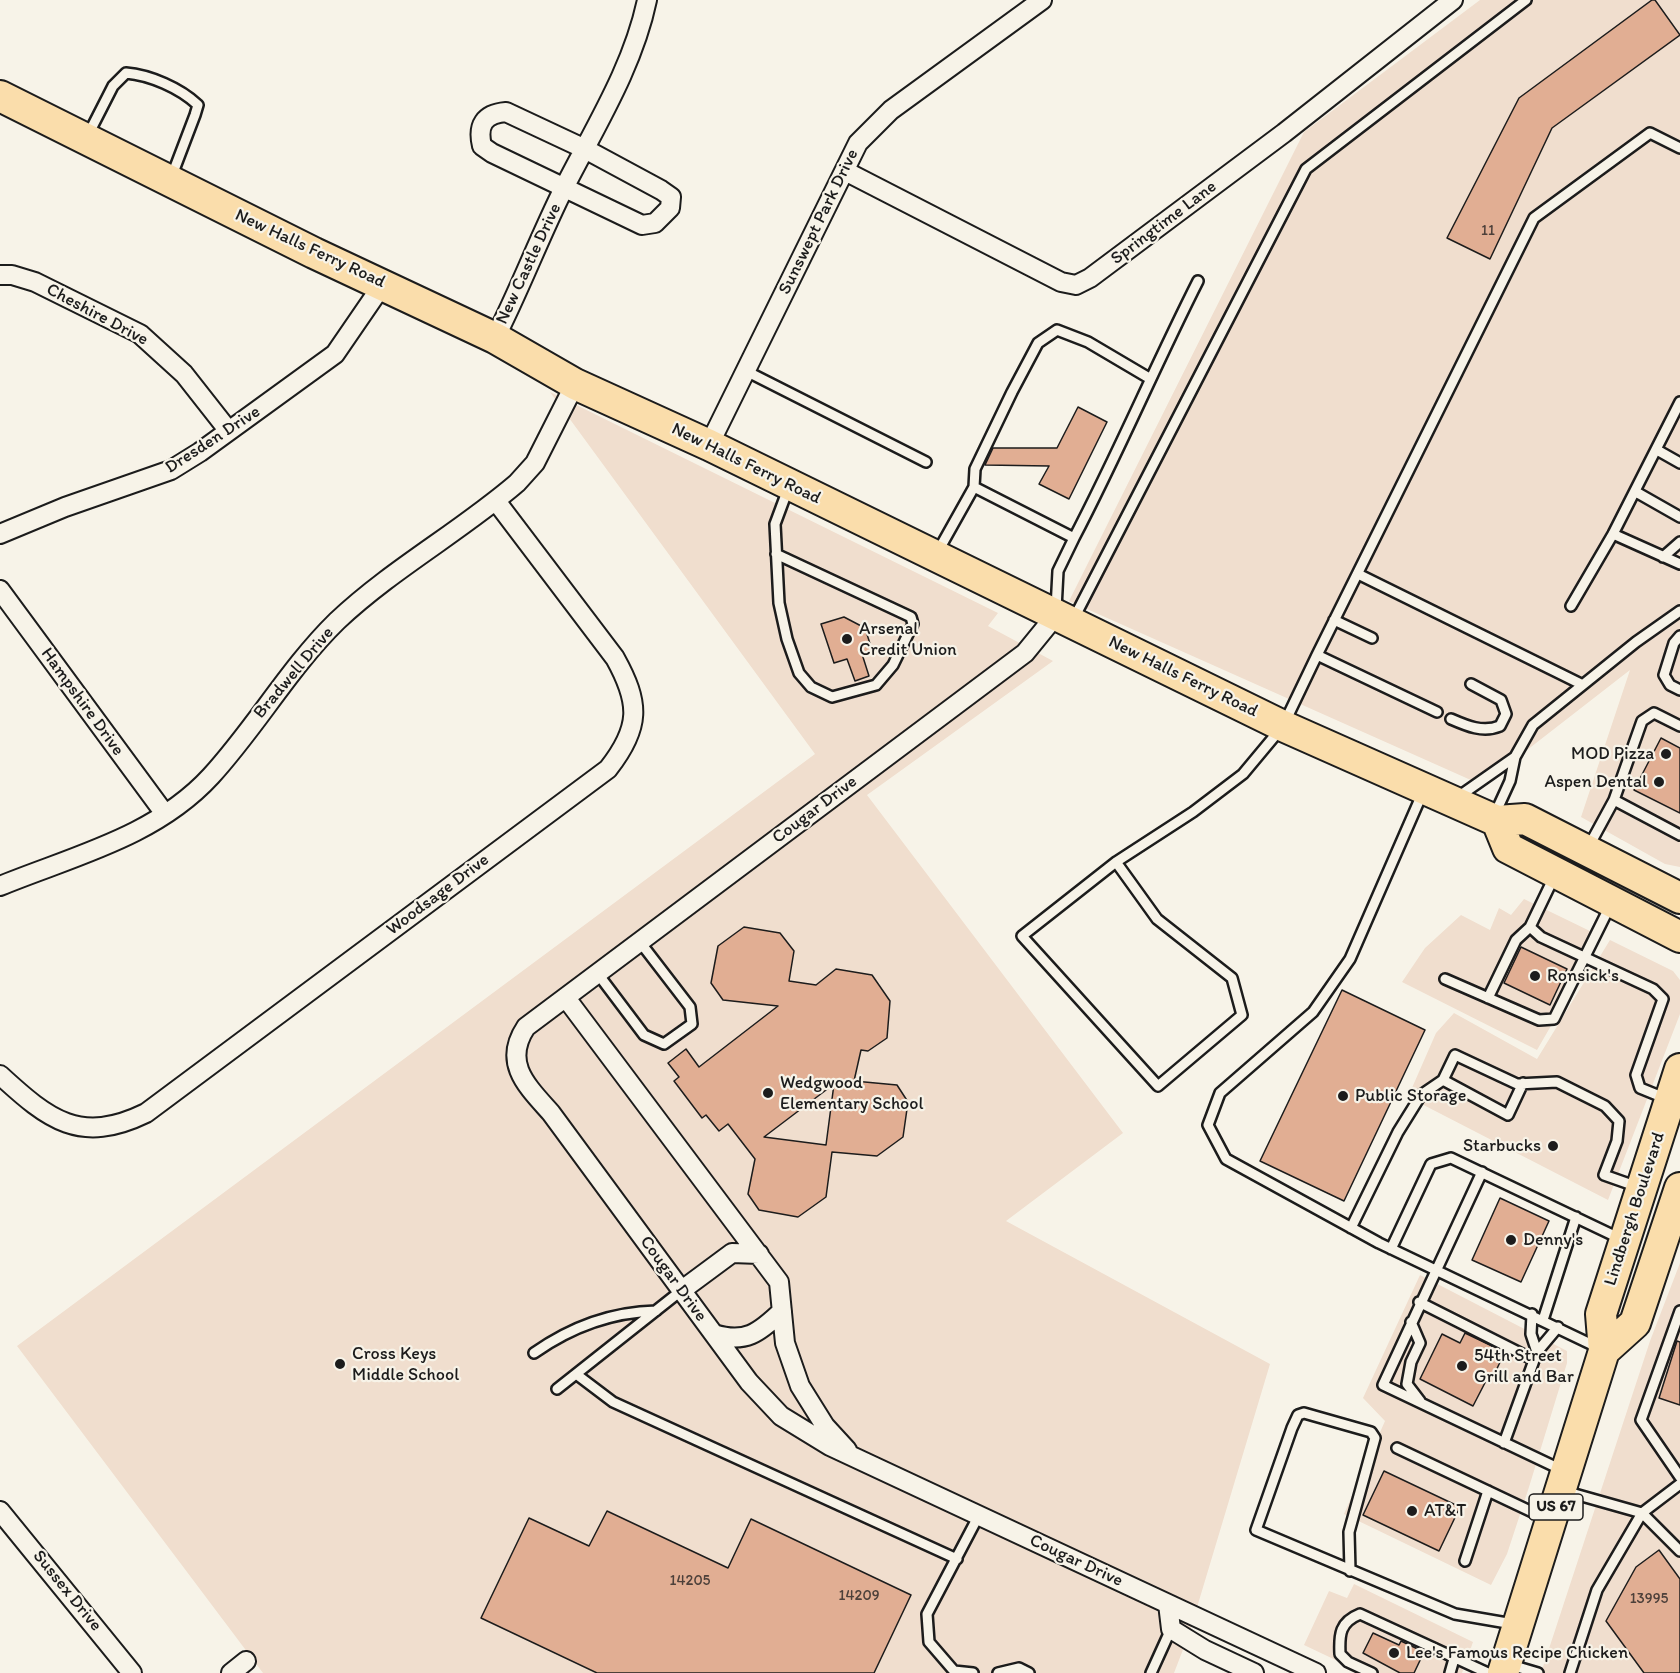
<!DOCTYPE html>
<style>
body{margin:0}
canvas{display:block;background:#f7f3e8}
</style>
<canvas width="1680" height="1673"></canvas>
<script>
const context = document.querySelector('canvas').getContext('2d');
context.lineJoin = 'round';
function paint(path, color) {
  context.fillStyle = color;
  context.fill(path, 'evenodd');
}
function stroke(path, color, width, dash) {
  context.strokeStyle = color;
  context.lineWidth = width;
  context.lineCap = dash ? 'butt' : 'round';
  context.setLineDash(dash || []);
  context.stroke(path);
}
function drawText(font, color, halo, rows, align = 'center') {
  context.font = font + ' Itim,sans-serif';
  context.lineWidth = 4.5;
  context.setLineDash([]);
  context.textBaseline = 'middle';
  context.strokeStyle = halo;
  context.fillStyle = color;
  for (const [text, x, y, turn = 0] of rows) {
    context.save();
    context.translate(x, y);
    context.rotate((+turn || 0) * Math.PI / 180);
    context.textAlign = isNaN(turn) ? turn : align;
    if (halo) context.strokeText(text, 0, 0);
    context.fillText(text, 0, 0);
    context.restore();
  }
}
const built = new Path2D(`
 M1480,0H1680V867L1665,864L1581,817L1630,670L1482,785L1069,601L1304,132Z
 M550,392L998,613L988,626L1053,661L867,795L1123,1133L1006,1221L1270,1364L1189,1634L1174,1673H263L17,1346L815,754Z
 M1524,899L1592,932L1578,979L1537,1050L1402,982L1425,948L1461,915L1490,930L1499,908L1511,915Z
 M1610,940L1673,971L1680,980V1014L1608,1200L1408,1097L1436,1033L1454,1013L1537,1059Z
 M1680,1263V1673H1541L1650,1341Z
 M1420,1275L1567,1351V1363L1529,1487L1507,1554L1491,1585L1344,1514L1385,1421L1363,1398Z
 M1354,1584L1473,1642L1462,1673H1363L1304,1645L1329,1591L1347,1598Z`);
const building = new Path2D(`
 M1652,0H1655L1680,35L1552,128L1490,259L1447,238L1519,98Z
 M1078,407L1107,422L1069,499L1039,484L1049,466L985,465L993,448H1057Z
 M844,617L865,628L872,650L862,654L869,676L855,681L847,659L834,663L821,624Z
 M1661,738L1680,748V813L1634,790Z
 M744,927L780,933L794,951L789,981L816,985L836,969L872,975L890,1001L887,1038L868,1051L861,1050L854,1081L897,1085L908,1102L903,1137L877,1156L832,1152L826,1197L798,1217L759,1210L748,1194L755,1159L728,1124L719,1131L706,1115L702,1118L674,1081L679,1077L668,1063L686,1049L699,1067L778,1006L723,1000L711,983L718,946ZM834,1084L826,1145L764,1137Z
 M1521,947L1567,969L1550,1005L1504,983Z
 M1342,990L1425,1030L1344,1201L1260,1161Z
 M1500,1198L1549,1221L1521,1282L1472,1260Z
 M1465,1333L1492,1346L1489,1352L1502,1358L1493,1377L1489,1375L1473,1406L1420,1379L1442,1334L1460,1343Z
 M1677,1341L1680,1342V1405L1659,1398Z
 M1384,1471L1460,1507L1439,1551L1363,1515Z
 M607,1511L728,1568L751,1519L911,1595L874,1673H597L481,1618L529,1518L589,1546Z
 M1659,1550L1680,1579V1673H1644L1606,1621L1636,1567Z
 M1373,1633L1399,1645L1401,1641L1424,1652L1414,1673H1400L1363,1653Z`);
const service = new Path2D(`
 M88,135L113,86L126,73C150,75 180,88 198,105L195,115L171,178
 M746,371L926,462
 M1657,450L1680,463
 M974,487L975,469L1012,392L1038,343L1057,330L1088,342L1149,378
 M1636,492L1680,517
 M1613,534L1680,564
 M1074,538C1118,454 1155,366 1198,281
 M937,553L974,487L1074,538L1058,571L1056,609
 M776,554L911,617L913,624L893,665L876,685L832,697L811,687L799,673L787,639L779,603L775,524L788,489
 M1663,557L1680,542
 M1358,574L1581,684
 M1571,606L1613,534L1680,402
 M1073,620L1306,169L1526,0
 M1334,620L1372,638
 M1680,636L1674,643L1664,675L1670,685L1680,690
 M1317,655L1437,712
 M1451,719C1467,726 1483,733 1500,726L1506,714L1501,700L1471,684
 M1423,792L1350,959L1313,1012L1220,1093L1208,1125L1226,1159L1379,1243L1599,1348
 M1458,797L1515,757
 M1614,800L1642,721L1654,713L1680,726
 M1494,816L1510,781L1515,757L1533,725L1636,642L1680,611
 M1589,846L1614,800L1680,835
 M1116,862L1157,919L1232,978L1242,1015L1158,1086L1022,936L1116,862L1193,812L1243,774L1283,726L1317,655L1534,218L1650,133L1680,148
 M1554,877L1530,927L1541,937L1653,989L1663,999L1636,1075L1640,1088L1667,1099
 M598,974L644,1035L664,1044L692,1024L690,1007L640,942
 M1445,979L1539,1020L1554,1019L1610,906
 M1488,998L1516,940L1530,927
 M1443,1080L1508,1115L1523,1083
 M1482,1172L1383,1385L1562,1470
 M1351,1228L1398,1132L1421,1095L1443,1080L1455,1055L1517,1084L1557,1082L1605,1106L1619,1121L1617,1141L1604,1175L1638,1187
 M1391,1249L1431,1164L1451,1158L1621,1239
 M1419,1302L1534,1360
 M1680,1311L1641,1420L1680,1477
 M1532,1314L1531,1334L1537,1352
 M1543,1320L1576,1217
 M1411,1322L1420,1343L1411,1362L1407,1384L1420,1401
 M534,1353C571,1327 610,1312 656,1311
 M576,1374L613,1402L957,1559
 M557,1389L682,1290
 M1504,1443L1537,1352L1558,1327
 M1397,1448L1547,1519
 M1564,1491L1642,1513L1680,1551
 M1465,1561L1488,1491
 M1350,1571L1349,1532L1375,1438L1371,1432L1304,1413L1298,1415L1292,1428L1256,1530L1455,1614L1513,1624
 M1511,1665L1538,1673
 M973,1673L954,1671L929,1642L927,1614L979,1515
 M998,1673L1019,1668L1029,1673
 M1151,1673L1171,1629
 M1372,1673L1348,1662L1340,1654C1339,1634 1340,1622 1360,1614L1488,1673
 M1450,1673L1454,1659
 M1570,1673L1597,1590L1642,1513L1680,1484`);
const minor = new Path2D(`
 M506,112L585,149L661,190L671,197L670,208L655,223L642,225L492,153L482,146C477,125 484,114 506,112Z
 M845,171L1061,282L1076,285L1090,278L1284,133L1453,0
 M0,275H12L35,282L140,334L184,374L228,430
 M495,338C520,289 539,238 564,188C595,127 633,67 647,0
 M709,445L858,143L891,110L1042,0
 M0,534L65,507L171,470L200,452L335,354L383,284
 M0,590L165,814
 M1056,615L1025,653L526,1027C502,1063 527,1086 551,1113L749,1382L781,1416L830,1446L1316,1673
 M0,886C73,856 155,837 211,776C256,727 289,668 337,621C392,569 460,532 517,483L535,463L575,384
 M566,998L779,1282L785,1343L800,1386L825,1426L847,1450
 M0,1075C49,1120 80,1145 146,1113L608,769C641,727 640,703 615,658L496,501
 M682,1290L732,1253L759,1254
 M714,1334C745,1344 759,1333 782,1311
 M0,1511L132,1673
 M1168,1604L1171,1629L1205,1650L1254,1673
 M231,1673L246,1661`);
const primary = new Path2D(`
 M0,96L314,253L495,338L575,384L709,445L1283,726L1497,821L1525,819L1680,898
 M1497,821L1508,848L1680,937
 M1604,1351L1635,1323L1680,1188
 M1503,1673L1604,1351L1601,1314L1680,1069`);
const markers = [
 [847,639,6,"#1c1c1c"],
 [1666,754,6,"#1c1c1c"],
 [1659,782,6,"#1c1c1c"],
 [1535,976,6,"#1c1c1c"],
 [768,1093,6,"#1c1c1c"],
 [1343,1096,6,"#1c1c1c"],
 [1553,1146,6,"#1c1c1c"],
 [1511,1240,6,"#1c1c1c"],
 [340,1364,6,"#1c1c1c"],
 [1462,1366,6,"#1c1c1c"],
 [1412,1511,6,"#1c1c1c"],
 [1394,1653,6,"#1c1c1c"]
];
const numberNames = [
 ["11",1488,231],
 ["14205",690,1581],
 ["14209",859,1596],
 ["13995",1649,1599]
];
const shields = [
 [1556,1507,54]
];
const shieldNames = [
 ["US 67",1556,1507]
];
const streetNames = [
 ["Sunswept Park Drive",819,222,-64],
 ["Springtime Lane",1164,223,-37],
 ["New Halls Ferry Road",310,249,25],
 ["New Castle Drive",529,264,-65],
 ["Cheshire Drive",97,315,28],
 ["Dresden Drive",213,440,-33],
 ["New Halls Ferry Road",746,464,26],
 ["Bradwell Drive",294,673,-50],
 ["New Halls Ferry Road",1183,677,26],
 ["Hampshire Drive",82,702,54],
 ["Cougar Drive",815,810,-37],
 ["Woodsage Drive",438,895,-37],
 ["Lindbergh Boulevard",1635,1209,-72],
 ["Cougar Drive",673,1279,54],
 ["Cougar Drive",1076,1561,25],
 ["Sussex Drive",67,1591,51]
];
const poiNames = [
 ["Arsenal",859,629],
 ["Credit Union",859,650],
 ["MOD Pizza",1654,754,"right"],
 ["Aspen Dental",1647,782,"right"],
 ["Ronsick's",1547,976],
 ["Wedgwood",780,1083],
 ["Elementary School",780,1104],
 ["Public Storage",1355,1096],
 ["Starbucks",1541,1146,"right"],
 ["Denny's",1523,1240],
 ["Cross Keys",352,1354],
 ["Middle School",352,1375],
 ["54th Street",1474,1356],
 ["Grill and Bar",1474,1377],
 ["AT&T",1424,1511],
 ["Lee's Famous Recipe Chicken",1406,1653]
];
paint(built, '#f0dece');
paint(building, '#e1ae93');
stroke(building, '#1c1c1c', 1.5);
stroke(service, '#1c1c1c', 14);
stroke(minor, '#1c1c1c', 22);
stroke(primary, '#1c1c1c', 34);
stroke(service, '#f7f3e8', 9);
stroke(minor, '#f7f3e8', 18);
stroke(primary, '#faddab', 30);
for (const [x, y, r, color] of markers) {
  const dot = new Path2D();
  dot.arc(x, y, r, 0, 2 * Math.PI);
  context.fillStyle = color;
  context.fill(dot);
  stroke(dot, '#f7f3e8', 2);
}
drawText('15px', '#4d403a', null, numberNames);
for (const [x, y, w] of shields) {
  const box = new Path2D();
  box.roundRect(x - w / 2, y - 13, w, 26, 4.5);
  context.fillStyle = '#f7f3e8';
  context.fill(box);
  stroke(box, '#1c1c1c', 1.5);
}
drawText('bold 16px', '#1c1c1c', null, shieldNames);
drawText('18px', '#1c1c1c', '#f7f3e8', streetNames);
drawText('18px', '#1c1c1c', '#f7f3e8', poiNames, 'left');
</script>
